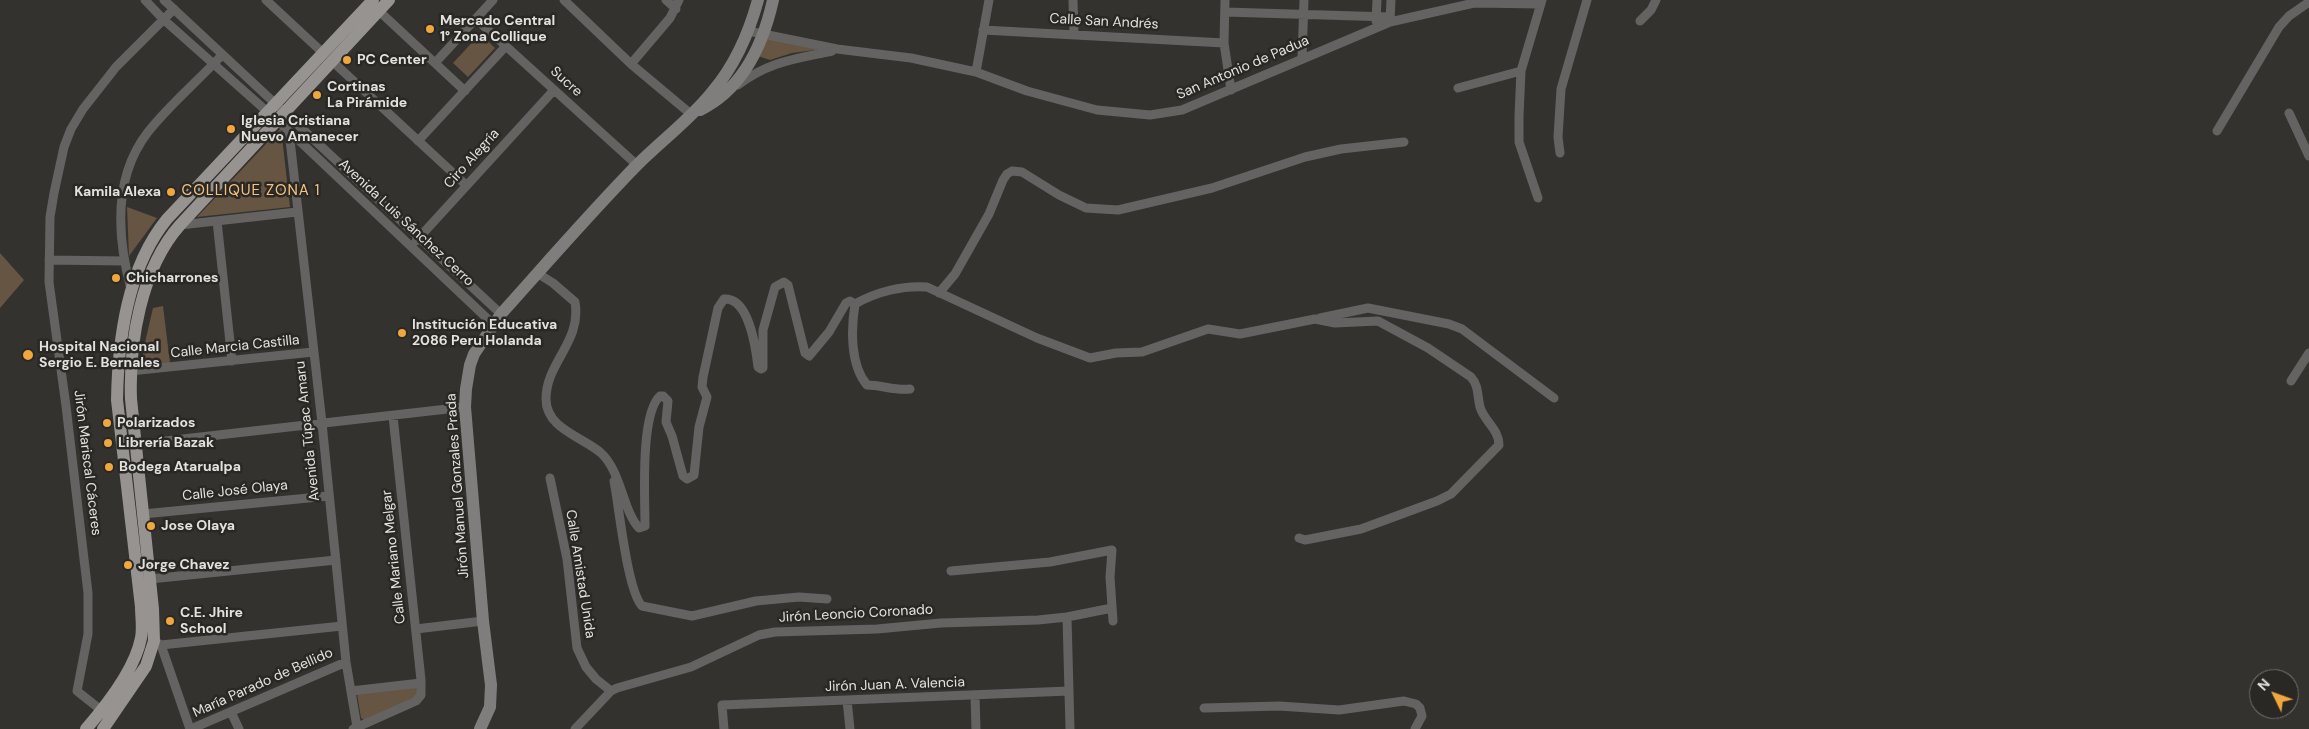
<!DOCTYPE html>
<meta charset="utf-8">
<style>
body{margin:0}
#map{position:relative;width:2309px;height:729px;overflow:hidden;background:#34322f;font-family:"DM Sans",sans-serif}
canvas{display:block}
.north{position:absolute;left:2249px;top:669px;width:50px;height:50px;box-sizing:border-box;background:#2a2825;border:1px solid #74726f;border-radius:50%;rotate:312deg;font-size:14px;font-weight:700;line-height:20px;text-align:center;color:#e2e1de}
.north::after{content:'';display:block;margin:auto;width:18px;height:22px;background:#efa73e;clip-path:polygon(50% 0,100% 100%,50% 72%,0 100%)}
</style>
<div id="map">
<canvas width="2309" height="729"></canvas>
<div class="north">N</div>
</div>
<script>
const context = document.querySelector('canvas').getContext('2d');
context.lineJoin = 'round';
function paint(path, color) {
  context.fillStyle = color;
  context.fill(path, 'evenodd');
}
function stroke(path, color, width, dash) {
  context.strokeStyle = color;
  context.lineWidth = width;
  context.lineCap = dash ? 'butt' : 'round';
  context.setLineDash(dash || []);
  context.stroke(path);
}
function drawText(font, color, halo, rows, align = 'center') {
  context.font = font + ' "DM Sans",sans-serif';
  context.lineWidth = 5;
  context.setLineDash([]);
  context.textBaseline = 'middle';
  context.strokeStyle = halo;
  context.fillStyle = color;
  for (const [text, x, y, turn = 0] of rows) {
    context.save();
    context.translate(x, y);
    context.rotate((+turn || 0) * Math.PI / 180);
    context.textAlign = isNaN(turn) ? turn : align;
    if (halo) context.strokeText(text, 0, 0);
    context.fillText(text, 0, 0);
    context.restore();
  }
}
const green = new Path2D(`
 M480,34L495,48L468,77L453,63Z
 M766,38L823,49L792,53L770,60L758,56Z
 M281,128L290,207L197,217Z
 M127,207L157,218L129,256Z
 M0,253L24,280L0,308Z
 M163,306L170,363L143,366V351L153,308Z
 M419,686L417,696L364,720L361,718L357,694Z`);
const street = new Path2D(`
 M145,0L163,19L289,131L493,324
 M164,0L501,314
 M266,0L322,52
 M564,0L631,64L692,115
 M666,0L676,9
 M1073,0L1074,34
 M1225,0L1224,43L1231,90
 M379,11L465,91
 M1225,12L1390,17
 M476,19L637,165
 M1376,21L1377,0
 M1390,21L1391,0
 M1640,21L1651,10L1656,0
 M983,30L1224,43
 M748,31L837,49L911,58L976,72L1027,91L1097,110L1150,115L1182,110L1390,22L1474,3L1541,4
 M1302,58L1304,0
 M332,61L466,185
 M435,63L493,0
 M631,64L670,18L679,0
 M976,72L989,0
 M738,85C769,61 796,59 832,51
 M1458,88L1521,71
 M2289,113L2309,156
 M289,131L322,423L346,662L357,727
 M2217,131L2279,27L2289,16L2309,2
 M418,141L506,46
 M1560,153L1558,137L1561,89L1587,0
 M1538,198L1519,142V116L1521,71L1542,0
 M217,221L232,361
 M180,225L297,212
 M416,241L554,90
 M49,260L123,261
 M537,273L553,283L575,302C582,342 546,362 546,399C546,429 583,437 601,453C621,471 623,511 639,528L645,526C645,498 640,414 660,396H663L668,401L666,422L672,436L683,476L687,479L694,475L699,427L707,397L702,387L703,377L718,308L724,299C749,297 756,349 758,367L761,369L763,368V330L775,287L784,282L788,285L805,353L809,356L829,332L846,303L850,301L855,304C851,329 850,365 867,385C882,385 895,391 910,389
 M131,289C117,237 113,177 148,132C170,104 198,81 222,55
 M939,293L955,274L989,214L1003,180L1007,174L1012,171L1022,172L1059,195L1086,208L1118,210L1212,188L1305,157L1341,149L1404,142
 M855,304C876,292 903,285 927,287L1037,338L1090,358L1116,353L1142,352L1208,329L1240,334L1315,319L1335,323L1378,321L1428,348L1471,377C1479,386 1477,395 1480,407C1484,421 1499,429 1499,445L1451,494L1437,501L1361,529L1305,540L1299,538
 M1320,318L1368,308L1449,324L1462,329L1554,398
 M130,371L313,352
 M2291,381L2309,353
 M130,445L465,407
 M550,478L567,559L577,648L586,667L596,679L611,691
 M614,481C619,506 627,590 642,606L692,616L756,601L799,597L827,599
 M143,514L329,496
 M951,571L1050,562L1112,550L1110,577L1113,621
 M150,579L336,560
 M1067,617L1070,729
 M416,629L483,621
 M154,641L161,645L342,626
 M161,645L190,729
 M351,691L421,683
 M975,695L976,729
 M847,700L850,729
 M1204,708L1279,706L1339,710L1404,701L1416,704L1420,708L1422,716L1415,729
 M101,710L77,691L88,634V593L66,406L49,282L50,217L54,193L64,147L71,129L83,109L116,67L174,9
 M231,712L239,729
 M191,729L346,662
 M353,729L416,701L421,695V680L393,416
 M575,729L611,691L617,688L691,667L759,635L775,632L877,629L941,623L1038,620L1067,617L1112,608
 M724,729L722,705L1069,691`);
const secondary = new Path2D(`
 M700,110C743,89 763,45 773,0
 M480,729L490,707L491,685L483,621L465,407L466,389L470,365L474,354L501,314C546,264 590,213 637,165C662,140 691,119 713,91C735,65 749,33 758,0`);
const primary = new Path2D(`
 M86,729C106,706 135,669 141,638C143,628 141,617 141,607L117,400C118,339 127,268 167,219L373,0
 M103,729L146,666L154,641L153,609L131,399C129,342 141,269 180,225L389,0`);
const markers = [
 [430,29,5,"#efa73e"],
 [347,60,5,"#efa73e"],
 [317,95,5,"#efa73e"],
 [231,129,5,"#efa73e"],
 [171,192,5,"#efa73e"],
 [116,278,5,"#efa73e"],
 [402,333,5,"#efa73e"],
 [28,355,6,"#efa73e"],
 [107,423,5,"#efa73e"],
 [108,443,5,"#efa73e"],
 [109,467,5,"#efa73e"],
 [151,526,5,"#efa73e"],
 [128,565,5,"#efa73e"],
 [170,621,5,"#efa73e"]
];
const poiNames = [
 ["Mercado Central",440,21],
 ["1° Zona Collique",440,37],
 ["PC Center",357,60],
 ["Cortinas",327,87],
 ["La Pirámide",327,103],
 ["Iglesia Cristiana",241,121],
 ["Nuevo Amanecer",241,137],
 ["Kamila Alexa",161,192,"right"],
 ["Chicharrones",126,278],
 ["Institución Educativa",412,325],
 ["2086 Peru Holanda",412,341],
 ["Hospital Nacional",39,347],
 ["Sergio E. Bernales",39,363],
 ["Polarizados",117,423],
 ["Librería Bazak",118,443],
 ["Bodega Atarualpa",119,467],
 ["Jose Olaya",161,526],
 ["Jorge Chavez",138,565],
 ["C.E. Jhire",180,613],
 ["School",180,629]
];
const streetNames = [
 ["Calle San Andrés",1104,22,3],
 ["San Antonio de Padua",1243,68,-23],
 ["Sucre",566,82,42],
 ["Ciro Alegría",472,159,-48],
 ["Avenida Luis Sánchez Cerro",406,223,43],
 ["Calle Marcia Castilla",235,347,-6],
 ["Avenida Túpac Amaru",308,431,-96],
 ["Jirón Mariscal Cáceres",87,463,83],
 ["Jirón Manuel Gonzales Prada",458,486,-94],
 ["Calle José Olaya",235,491,-6],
 ["Calle Mariano Melgar",394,557,-96],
 ["Calle Amistad Unida",580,574,81],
 ["Jirón Leoncio Coronado",856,614,-3],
 ["María Parado de Bellido",263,683,-24],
 ["Jirón Juan A. Valencia",895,685,-2]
];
const neighbourhoodNames = [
 ["COLLIQUE ZONA 1",251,191]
];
paint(green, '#665542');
stroke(street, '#656362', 9);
stroke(secondary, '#807e7c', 12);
stroke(primary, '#969390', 12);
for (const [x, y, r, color] of markers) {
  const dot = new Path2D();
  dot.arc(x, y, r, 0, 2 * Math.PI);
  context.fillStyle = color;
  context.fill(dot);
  stroke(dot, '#2a2825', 2);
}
drawText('bold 14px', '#e2e1de', '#2a2825', poiNames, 'left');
drawText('14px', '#e2e1de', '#2a2825', streetNames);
context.letterSpacing = '1px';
drawText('15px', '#f5c281', '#2a2825', neighbourhoodNames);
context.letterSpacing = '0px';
</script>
